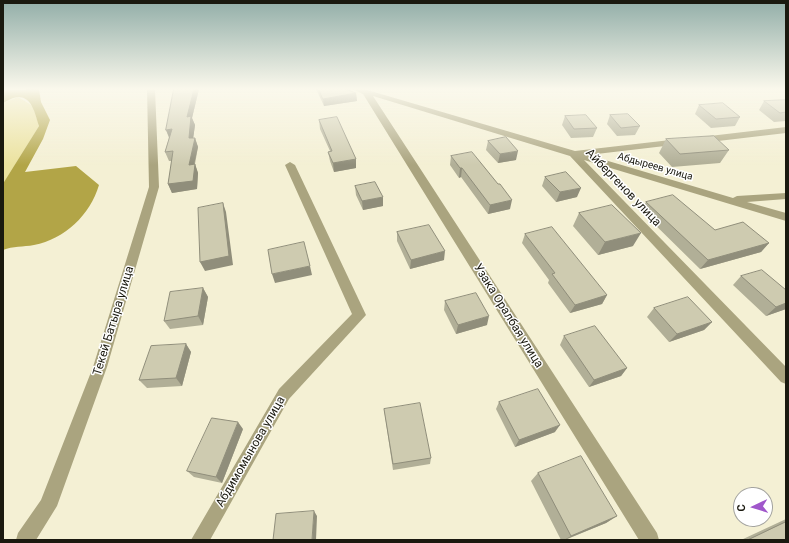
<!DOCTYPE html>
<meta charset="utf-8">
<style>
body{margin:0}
#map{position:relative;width:789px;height:543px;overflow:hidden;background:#f4f0d4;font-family:Roboto,sans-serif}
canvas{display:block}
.frame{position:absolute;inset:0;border:4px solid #1a190f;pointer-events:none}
.north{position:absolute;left:733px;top:487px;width:40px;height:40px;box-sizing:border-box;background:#fff;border:1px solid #a3a39f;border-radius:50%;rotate:266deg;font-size:11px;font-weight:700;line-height:16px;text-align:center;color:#1a190f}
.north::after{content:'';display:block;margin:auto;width:14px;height:18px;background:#a057cb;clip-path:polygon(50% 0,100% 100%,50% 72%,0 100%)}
</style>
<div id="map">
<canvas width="789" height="543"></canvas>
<div class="frame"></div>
<div class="north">С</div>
</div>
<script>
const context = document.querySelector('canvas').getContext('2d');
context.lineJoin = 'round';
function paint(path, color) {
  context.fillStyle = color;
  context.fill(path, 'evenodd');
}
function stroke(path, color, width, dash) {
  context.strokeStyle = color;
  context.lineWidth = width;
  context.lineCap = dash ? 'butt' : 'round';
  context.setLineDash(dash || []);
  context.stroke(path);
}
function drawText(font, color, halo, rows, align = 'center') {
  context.font = font + ' Roboto,sans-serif';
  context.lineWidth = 3;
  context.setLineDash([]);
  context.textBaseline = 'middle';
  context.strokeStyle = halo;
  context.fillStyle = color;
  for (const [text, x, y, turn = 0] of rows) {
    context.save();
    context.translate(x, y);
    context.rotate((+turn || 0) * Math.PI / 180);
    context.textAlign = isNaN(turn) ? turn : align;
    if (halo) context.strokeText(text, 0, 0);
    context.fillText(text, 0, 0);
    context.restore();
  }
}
const green = new Path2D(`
 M18,97L33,106L39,126L4,182L3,189V103Z`);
const water = new Path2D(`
 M39,89L41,102L50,120L43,139L25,172L76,166L99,185C90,215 65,239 34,245C23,247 13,246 3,250L4,182L39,126C35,115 33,97 18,97C14,97 7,101 3,103V90Z`);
const minor = new Path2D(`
 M352,89H364L575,151L679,139L683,142L682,144L588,155L733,198L737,196L786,193V199L747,202L786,213V221L584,160L786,367V384L781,382L570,156L373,96L657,533L659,540H639L363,94Z
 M786,127V133L701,143L697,140L701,137Z
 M290,162L295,165L366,315L289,399L210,540H191L279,389L352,314L285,165Z`);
const tertiary = new Path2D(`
 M147,89H155L159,187L107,367L57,506L36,540H16L18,533L41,500L93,367L149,187Z`);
const wall = new Path2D(`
 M174,89H199L192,118L195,125L193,138H195L198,147L195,164L198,173L197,189L172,193L168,184L172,161H169L165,152L169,138L166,130Z
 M316,89H345L356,93L357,101L324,106Z
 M786,100V121L774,122L759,110L764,101Z
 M699,105L740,117L735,126L711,128L695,114Z
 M610,115L640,126L635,135L617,136L607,124Z
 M565,116L597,128L593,137L571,138L562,125Z
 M319,120L356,159V168L334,172L330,161L328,152L330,151L320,129Z
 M666,139L729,150L720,163L672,167L659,153Z
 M488,141L516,160L498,163L486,150Z
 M451,156L498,184L510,209L488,214L461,177L459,178L450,165Z
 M545,177L577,197L556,202L542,186Z
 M355,186L383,206L363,210L356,195Z
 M646,202L715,230L769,243L761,252L700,269L641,211Z
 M579,213L633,246L598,255L573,226Z
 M397,232L444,260L410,269L397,241Z
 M525,234L607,295L602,304L570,313L548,283L549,280L522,243Z
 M741,276L786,290V309L766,316L733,285Z
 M203,288L208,297L203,325L170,329L164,321Z
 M445,301L487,325L456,334L444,310Z
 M654,308L712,322L704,330L669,342L647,317Z
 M564,336L627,368L621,376L589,387L560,345Z
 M186,344L191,352L182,386L147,388L139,380Z
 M499,402L555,432L515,447L496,409Z
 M384,409L431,458L430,464L393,470L385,416Z
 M243,429L222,483L194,477L187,471Z
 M538,473L617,516L606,523L565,540H561L531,481Z
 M786,519V540H741Z`);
const shadedWall = new Path2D(`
 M194,89H199L192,118L195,125L192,147L189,138L187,117Z
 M356,93L357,101L324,106L323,99Z
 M172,129L170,139L166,130Z
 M195,138L198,147L192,174L189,165Z
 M518,151L516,160L498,163L500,154Z
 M356,159V168L334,172L333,163Z
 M195,164L198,173L197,189L172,193L168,184Z
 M460,168H462L461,177L459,178Z
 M581,188L577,197L556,202L560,192Z
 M383,197V206L363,210L362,201Z
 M512,200L510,209L488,214L490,205Z
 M223,203L226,212L233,265L205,271L200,262Z
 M641,233L633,246L598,255L605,242Z
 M769,243L761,252L700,269L708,260Z
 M445,251L444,260L410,269L411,260Z
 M310,266L312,275L275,283L272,274Z
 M203,288L208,297L203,325L198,316Z
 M607,295L602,304L570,313L575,305Z
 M786,303V309L766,316L776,307Z
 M489,316L487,325L456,334L458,325Z
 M712,322L704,330L669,342L677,334Z
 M186,344L191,352L182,386L176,378Z
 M627,368L621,376L589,387L594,380Z
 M238,422L243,429L222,483L216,477Z
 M560,425L555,432L515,447L519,440Z
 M314,511L317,516L316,540H312Z
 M617,516L606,523L564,540L571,536Z`);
const building = new Path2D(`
 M174,89H194L187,117L191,116L189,138H195L189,165L195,164L193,181L168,184L173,151L165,152L172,129L166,130Z
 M319,89H345L356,93L323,99Z
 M786,100V112L780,113L764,101Z
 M723,103L740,117L716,119L699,105Z
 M628,114L640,126L621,128L610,115Z
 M586,115L597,128L574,129L565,116Z
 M337,117L356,159L333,163L328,152L332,151L319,120Z
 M714,136L729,150L680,154L666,139Z
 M506,137L518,151L500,154L488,141Z
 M472,152L498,184H500L512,200L490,205L462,168H460L451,156Z
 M566,172L581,188L560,192L545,177Z
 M375,182L383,197L362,201L355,186Z
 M673,195L715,230L743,222L769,243L708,260L646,202Z
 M223,203L229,256L200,262L198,208Z
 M612,205L641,233L605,242L579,213Z
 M429,225L445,251L411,260L397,232Z
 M552,227L607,295L575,305L552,274L555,273L525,234Z
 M304,242L310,266L272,274L268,250Z
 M762,270L786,290V303L776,307L741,276Z
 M203,288L198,316L164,321L170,292Z
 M476,293L489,316L458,325L445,301Z
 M688,297L712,322L677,334L654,308Z
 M595,326L627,368L594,380L564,336Z
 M186,344L176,378L139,380L151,346Z
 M538,389L560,425L519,440L499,402Z
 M420,403L431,458L393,464L384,409Z
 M212,418L238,422L216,477L187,471Z
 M581,456L617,516L571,536L538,473Z
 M314,511L312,540H273L276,514Z
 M786,522V540H748Z`);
const farStreetnames = [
 ["Абдыреев улица",655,167,16]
];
const streetNames = [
 ["Айбергенов улица",623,188,46],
 ["Узака Оралбая улица",508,316,58],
 ["Текей Батыра улица",114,321,-73],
 ["Абдимомынова улица",251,452,-60]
];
paint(green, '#ebe29e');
paint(water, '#b2a547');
paint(minor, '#aaa47f');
paint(tertiary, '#aaa47f');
paint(wall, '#b1af97');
paint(shadedWall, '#908e7b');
paint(building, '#cecbb0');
stroke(building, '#908e7b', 1);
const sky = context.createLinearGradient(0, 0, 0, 165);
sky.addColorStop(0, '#92aea8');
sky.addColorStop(0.54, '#faf8ec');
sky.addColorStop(1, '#faf8ec00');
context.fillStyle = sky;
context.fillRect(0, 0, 789, 165);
drawText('10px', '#1a190f', '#fff', farStreetnames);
drawText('12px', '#1a190f', '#fff', streetNames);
</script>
